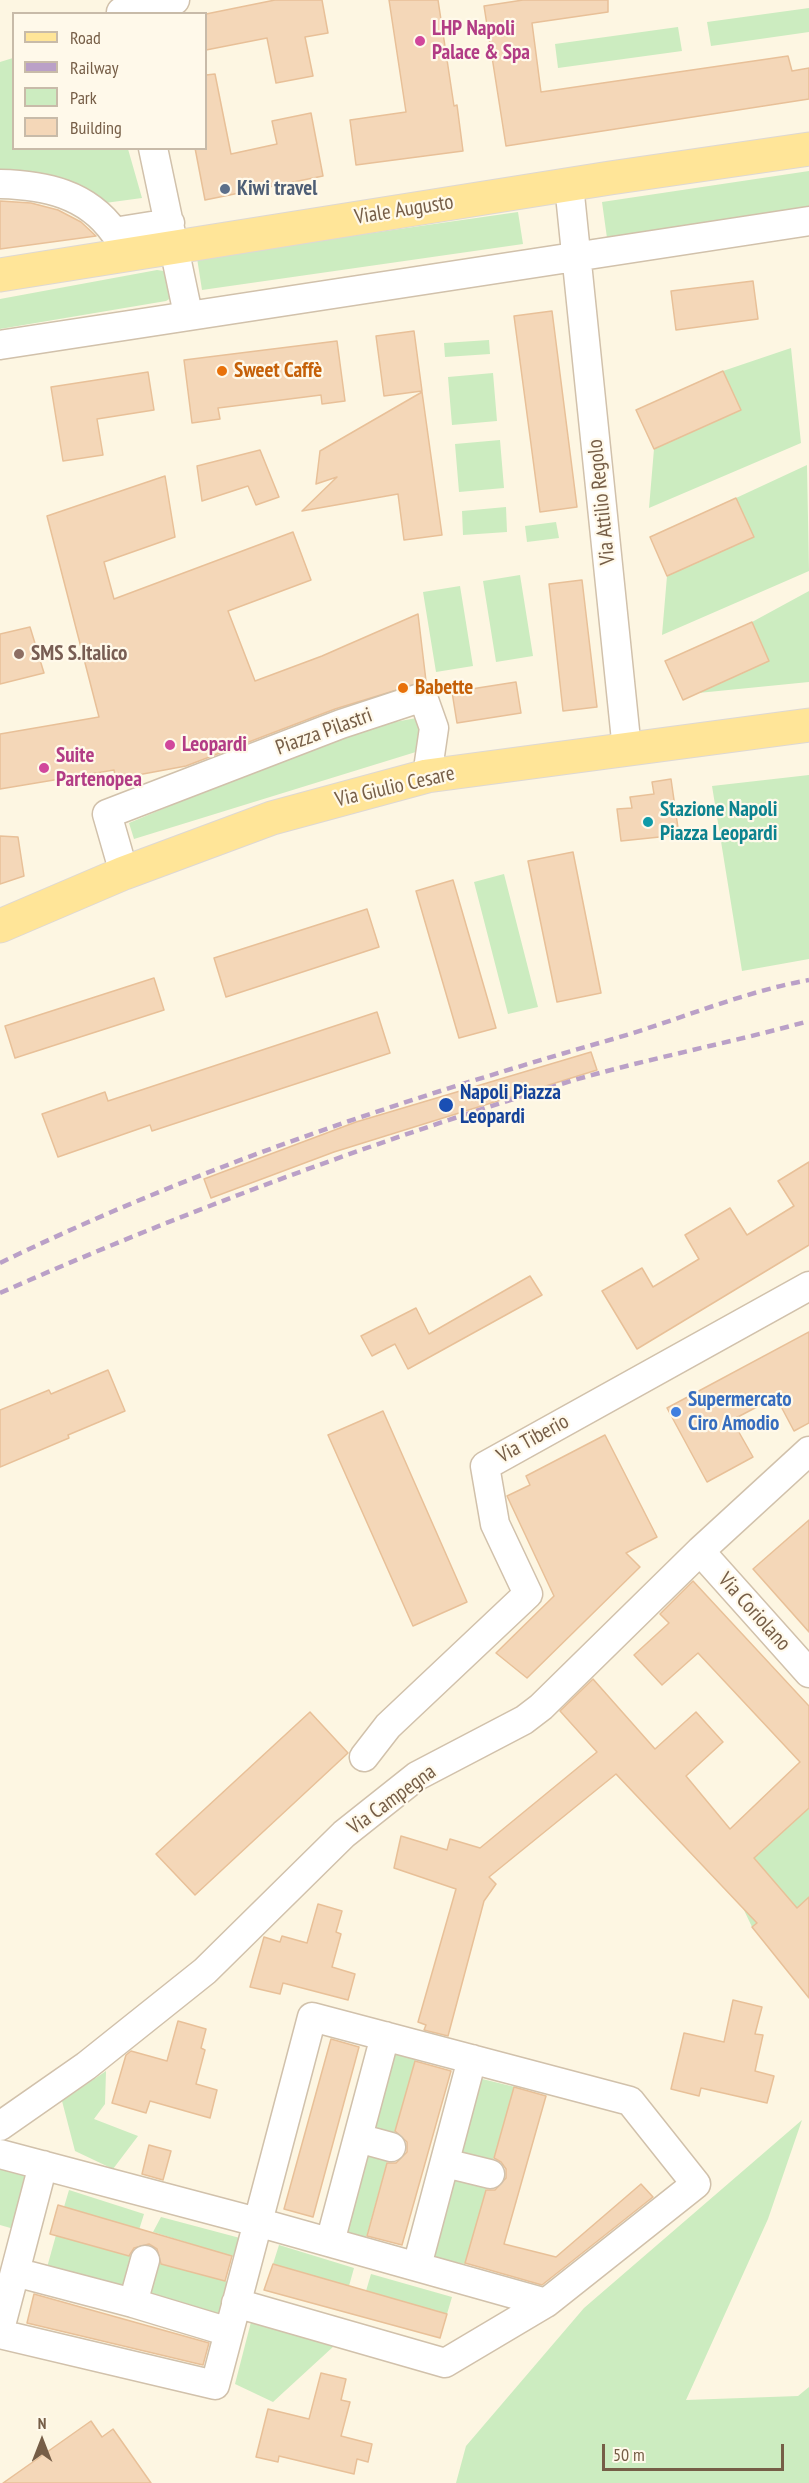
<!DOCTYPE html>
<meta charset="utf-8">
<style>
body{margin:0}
#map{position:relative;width:809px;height:2483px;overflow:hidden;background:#fdf6e2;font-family:"PT Sans Narrow",sans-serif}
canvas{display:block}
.legend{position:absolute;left:12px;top:12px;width:195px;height:138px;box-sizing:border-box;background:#fff9ea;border:2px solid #c8bba9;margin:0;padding:8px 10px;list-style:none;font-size:18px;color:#765e47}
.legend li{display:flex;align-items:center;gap:12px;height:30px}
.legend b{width:30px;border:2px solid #c8bba9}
.north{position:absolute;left:12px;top:2411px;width:60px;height:60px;-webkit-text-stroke:4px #fff9ea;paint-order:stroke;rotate:0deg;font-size:16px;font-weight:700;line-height:24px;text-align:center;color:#765e47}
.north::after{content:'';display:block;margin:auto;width:21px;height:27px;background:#765e47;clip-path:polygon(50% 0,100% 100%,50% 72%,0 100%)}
.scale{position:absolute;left:602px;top:2444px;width:182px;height:27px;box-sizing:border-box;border:3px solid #765e47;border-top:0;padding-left:8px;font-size:18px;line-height:21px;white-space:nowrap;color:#765e47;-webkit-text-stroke:4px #fff9ea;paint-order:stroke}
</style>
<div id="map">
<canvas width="809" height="2483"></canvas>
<ul class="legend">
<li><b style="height:8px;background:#ffe598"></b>Road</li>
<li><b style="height:8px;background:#baa0c7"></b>Railway</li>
<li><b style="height:16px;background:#ccecc0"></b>Park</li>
<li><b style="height:16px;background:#f4d7b8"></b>Building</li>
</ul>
<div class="north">N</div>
<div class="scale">50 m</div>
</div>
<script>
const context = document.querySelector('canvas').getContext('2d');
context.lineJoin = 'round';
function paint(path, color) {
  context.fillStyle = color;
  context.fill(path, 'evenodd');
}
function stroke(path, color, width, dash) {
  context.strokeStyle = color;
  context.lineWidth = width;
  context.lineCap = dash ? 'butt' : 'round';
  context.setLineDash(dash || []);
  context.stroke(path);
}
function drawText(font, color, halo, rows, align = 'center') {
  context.font = font + ' "PT Sans Narrow",sans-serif';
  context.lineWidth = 4.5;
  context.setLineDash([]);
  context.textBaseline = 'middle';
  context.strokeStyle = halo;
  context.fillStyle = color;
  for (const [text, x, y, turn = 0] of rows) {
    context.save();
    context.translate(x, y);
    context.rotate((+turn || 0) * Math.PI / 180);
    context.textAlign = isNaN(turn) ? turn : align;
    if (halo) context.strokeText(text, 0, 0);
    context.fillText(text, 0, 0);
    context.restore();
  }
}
const green = new Path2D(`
 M809,8V32L711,46L707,22Z
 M678,27L682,51L558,68L555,44Z
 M13,58L14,148L128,149L142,198L105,203L0,176V62Z
 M809,171V211L607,238L602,202Z
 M518,212L523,244L202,290L197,258Z
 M157,270L171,272L176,295L166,301L0,329V299Z
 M489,340L490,354L445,357L444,343Z
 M791,348L801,443L649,508L654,449L740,410L723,371Z
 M493,373L497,421L452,425L448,377Z
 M500,440L504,488L459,492L455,444Z
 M807,465L809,571L662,635L667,576L754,537L736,498Z
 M506,507L507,532L463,535L462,511Z
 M556,522L559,538L527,542L525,526Z
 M520,575L533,656L496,662L483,581Z
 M460,586L473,666L436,672L423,592Z
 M809,591V682L698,693L769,661L752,622Z
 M422,717L419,751L134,839L129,823L351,730Z
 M809,775V959L742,971L712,786Z
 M504,874L538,1007L508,1014L474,882Z
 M809,1808V1897L791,1915L780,1904L752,1927L743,1908L774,1881L754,1858Z
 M385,2050L416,2058L393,2139L362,2131Z
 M106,2071L105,2104L94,2119L138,2136L113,2169L75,2151L62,2101Z
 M474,2077L515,2087L491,2167L450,2157Z
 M802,2120L768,2219L686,2400L798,2396L809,2387V2483H456L466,2446L584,2308Z
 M359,2147L389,2155L366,2238L336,2230Z
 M0,2169L29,2177L14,2229L0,2225Z
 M449,2173L488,2182L465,2264L428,2257Z
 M69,2190L144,2214L139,2230L64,2207Z
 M161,2217L240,2238L234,2257L153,2232Z
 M56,2235L139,2258L129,2294L46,2271Z
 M279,2245L354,2268L349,2286L273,2264Z
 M154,2262L229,2282L220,2320L144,2297Z
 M371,2274L452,2297L447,2314L366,2291Z
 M251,2322L334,2346L273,2402L235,2384Z`);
const building = new Path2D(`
 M275,0H322L328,33L305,37L313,76L276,83L267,38L206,50V14Z
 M389,0H438L454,106L457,105L463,151L356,165L350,120L406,112Z
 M523,0H608V12L532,23L541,92L788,56L792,71L809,68V99L506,146L484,6Z
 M215,74L231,154L277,144L272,121L311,113L323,176L205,200L195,148H206V75Z
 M0,201L31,203L58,210L81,222L96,236L0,249Z
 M753,281L758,319L676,330L671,291Z
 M552,311L577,507L540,512L514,316Z
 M414,331L422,391L384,396L376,336Z
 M337,341L345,401L322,404L321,395L218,408L220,419L192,423L184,360Z
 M723,371L741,410L654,449L636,410Z
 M148,372L154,410L97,419L103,455L63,461L51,387Z
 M422,392L442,535L404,540L398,494L302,511L337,477L316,484L320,451Z
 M260,450L279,497L256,505L248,486L202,501L197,466Z
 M165,476L175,537L104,562L114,599L293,532L311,580L228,611L255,681L322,656L418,614L426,681L335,709L186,766L116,779L114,770L0,789V734L99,717L47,516Z
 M736,498L754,537L667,576L650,537Z
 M582,580L597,707L563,711L549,584Z
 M752,622L769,661L683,700L665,661Z
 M30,627L44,673L0,684V634Z
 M516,682L521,713L457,723L452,692Z
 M671,779L679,835L621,841L617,809L632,808L630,797L654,794L652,782Z
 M0,836L18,837L24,876L0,884Z
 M573,852L601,993L557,1002L528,861Z
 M453,880L496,1028L459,1038L416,891Z
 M367,909L379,947L226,997L214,958Z
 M154,978L164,1010L15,1058L5,1026Z
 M377,1012L390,1053L152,1131L150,1125L58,1157L42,1114L105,1092L108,1101Z
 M591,1052L597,1070L334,1152L211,1198L204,1179L356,1122Z
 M809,1162V1245L637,1349L602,1291L642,1268L653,1287L699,1259L685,1235L730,1208L747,1235L794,1206L778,1181Z
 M530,1276L542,1295L408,1369L395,1344L372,1356L361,1336L416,1308L429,1334Z
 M809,1332V1423L794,1431L776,1397L732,1420L753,1457L707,1482L667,1408Z
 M108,1370L125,1411L68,1435L69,1438L0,1467V1410L49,1390L51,1394Z
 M383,1411L467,1602L413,1626L328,1435Z
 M605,1435L657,1537L626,1553L640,1567L527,1678L496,1653L554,1596L507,1496L530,1485L526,1476Z
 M809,1520V1632L753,1569Z
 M693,1581L809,1706V1808L754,1858L797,1908L809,1897V1998L752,1927L757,1923L616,1774L489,1877L496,1884L484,1901L448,2036L424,2030L426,2025L418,2022L456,1889L394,1868L401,1836L447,1850L450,1839L480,1848L597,1752L560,1711L593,1679L655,1749L696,1712L723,1742L686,1776L730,1829L800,1762L698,1653L662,1685L634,1655L669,1623L660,1614Z
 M310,1712L348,1753L195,1895L156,1854Z
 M318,1904L342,1911L336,1932L341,1934L332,1967L355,1974L348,2000L283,1983L280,1994L250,1987L264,1937L280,1942L282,1936L307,1943Z
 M733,2000L762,2007L755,2034L763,2035L755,2071L774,2076L767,2103L701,2088L699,2096L671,2089L684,2033L724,2042Z
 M178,2021L206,2029L201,2048L205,2050L196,2084L217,2090L210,2118L150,2101L146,2113L112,2103L126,2055L131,2051L167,2061Z
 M331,2039L359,2047L313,2217L284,2209Z
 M415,2061L451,2071L402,2245L367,2236L387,2163H396L407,2152V2142L395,2131Z
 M514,2087L546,2096L504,2244L556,2257L641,2184L653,2197L542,2285L465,2263L486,2190H495L506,2178V2169L501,2162L494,2158Z
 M149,2145L171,2151L163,2180L142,2174Z
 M58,2205L232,2256L225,2281L161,2264L157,2249L149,2244L134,2248L129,2256L50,2234Z
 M273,2264L447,2314L440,2338L264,2290Z
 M34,2294L209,2343L203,2365L27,2323Z
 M321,2373L346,2379L341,2400L350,2402L341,2436L372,2444L368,2462L357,2459L354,2474L279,2456L278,2462L256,2457L268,2409L309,2419Z
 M91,2421L102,2437L113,2429L151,2483H3Z`);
const street = new Path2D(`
 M121,12L175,0
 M153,148L188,314
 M0,184C45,185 87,194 114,232L170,223
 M569,185L627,750
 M0,345L809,221
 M124,873L107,814L341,724L423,697L434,728L427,776
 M700,1551L809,1673
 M364,1757L388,1726L528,1594L495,1524L485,1466L809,1286
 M0,2126L86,2066L205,1971L344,1834L417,1776L524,1720L541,1707L700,1551L809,1451
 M358,2138L391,2147
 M0,2154L257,2222L546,2303L696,2184L630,2101L312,2017L215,2385L0,2334
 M445,2163L490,2174
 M330,2242L385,2036
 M417,2266L472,2059
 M15,2272L133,2303L229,2332
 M133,2303L145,2260
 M236,2303L445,2363L546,2303
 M0,2329L43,2165`);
const primary = new Path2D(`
 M0,275L610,178L809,149
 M0,926L124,873L272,818L427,776L809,725`);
const rail = new Path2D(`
 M0,1263C197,1167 404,1099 613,1039C679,1020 742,992 809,980
 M0,1293C185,1211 378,1140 571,1081C650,1058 730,1043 809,1021`);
const markers = [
 [420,41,6,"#d1479c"],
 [225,189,6,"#5c6f8a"],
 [222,371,6,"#e8710a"],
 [19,654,6,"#8d6e63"],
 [403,688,6,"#e8710a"],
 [170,745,6,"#d1479c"],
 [44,768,6,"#d1479c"],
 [648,822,6,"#0f9aa8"],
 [446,1105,8,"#1a4fb4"],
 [676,1412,6,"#3f7fe0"]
];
const hotelNames = [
 ["LHP Napoli",432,29],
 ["Palace & Spa",432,53],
 ["Leopardi",182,745],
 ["Suite",56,756],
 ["Partenopea",56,780]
];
const serviceNames = [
 ["Kiwi travel",237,189]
];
const streetNames = [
 ["Viale Augusto",404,210,-9],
 ["Via Attilio Regolo",602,502,-96],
 ["Piazza Pilastri",324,732,-20],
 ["Via Giulio Cesare",395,787,-13],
 ["Via Tiberio",533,1439,-29],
 ["Via Coriolano",754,1612,48],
 ["Via Campegna",392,1800,-36]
];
const foodNames = [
 ["Sweet Caffè",234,371],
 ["Babette",415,688]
];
const educationNames = [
 ["SMS S.Italico",31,654]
];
const cultureNames = [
 ["Stazione Napoli",660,810],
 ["Piazza Leopardi",660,834]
];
const transitNames = [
 ["Napoli Piazza",460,1093],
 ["Leopardi",460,1117]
];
const shopNames = [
 ["Supermercato",688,1400],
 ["Ciro Amodio",688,1424]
];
paint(green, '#ccecc0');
paint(building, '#f4d7b8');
stroke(building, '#e8c098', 1.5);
stroke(street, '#d1c1ab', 31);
stroke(primary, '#ded8d3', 35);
stroke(street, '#fff', 28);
stroke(primary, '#ffe598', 33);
stroke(rail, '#baa0c7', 4.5, [9, 6]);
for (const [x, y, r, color] of markers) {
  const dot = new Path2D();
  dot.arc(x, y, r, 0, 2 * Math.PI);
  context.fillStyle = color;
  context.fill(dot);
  stroke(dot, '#fff9ea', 2);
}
drawText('bold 21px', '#b23c85', '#fff9ea', hotelNames, 'left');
drawText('bold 21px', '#4e5e75', '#fff9ea', serviceNames, 'left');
drawText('21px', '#765e47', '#fff9ea', streetNames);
drawText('bold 21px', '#c56008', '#fff9ea', foodNames, 'left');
drawText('bold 21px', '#785e54', '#fff9ea', educationNames, 'left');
drawText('bold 21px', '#0d838f', '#fff9ea', cultureNames, 'left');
drawText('bold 21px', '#164399', '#fff9ea', transitNames, 'left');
drawText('bold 21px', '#366cbe', '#fff9ea', shopNames, 'left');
</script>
